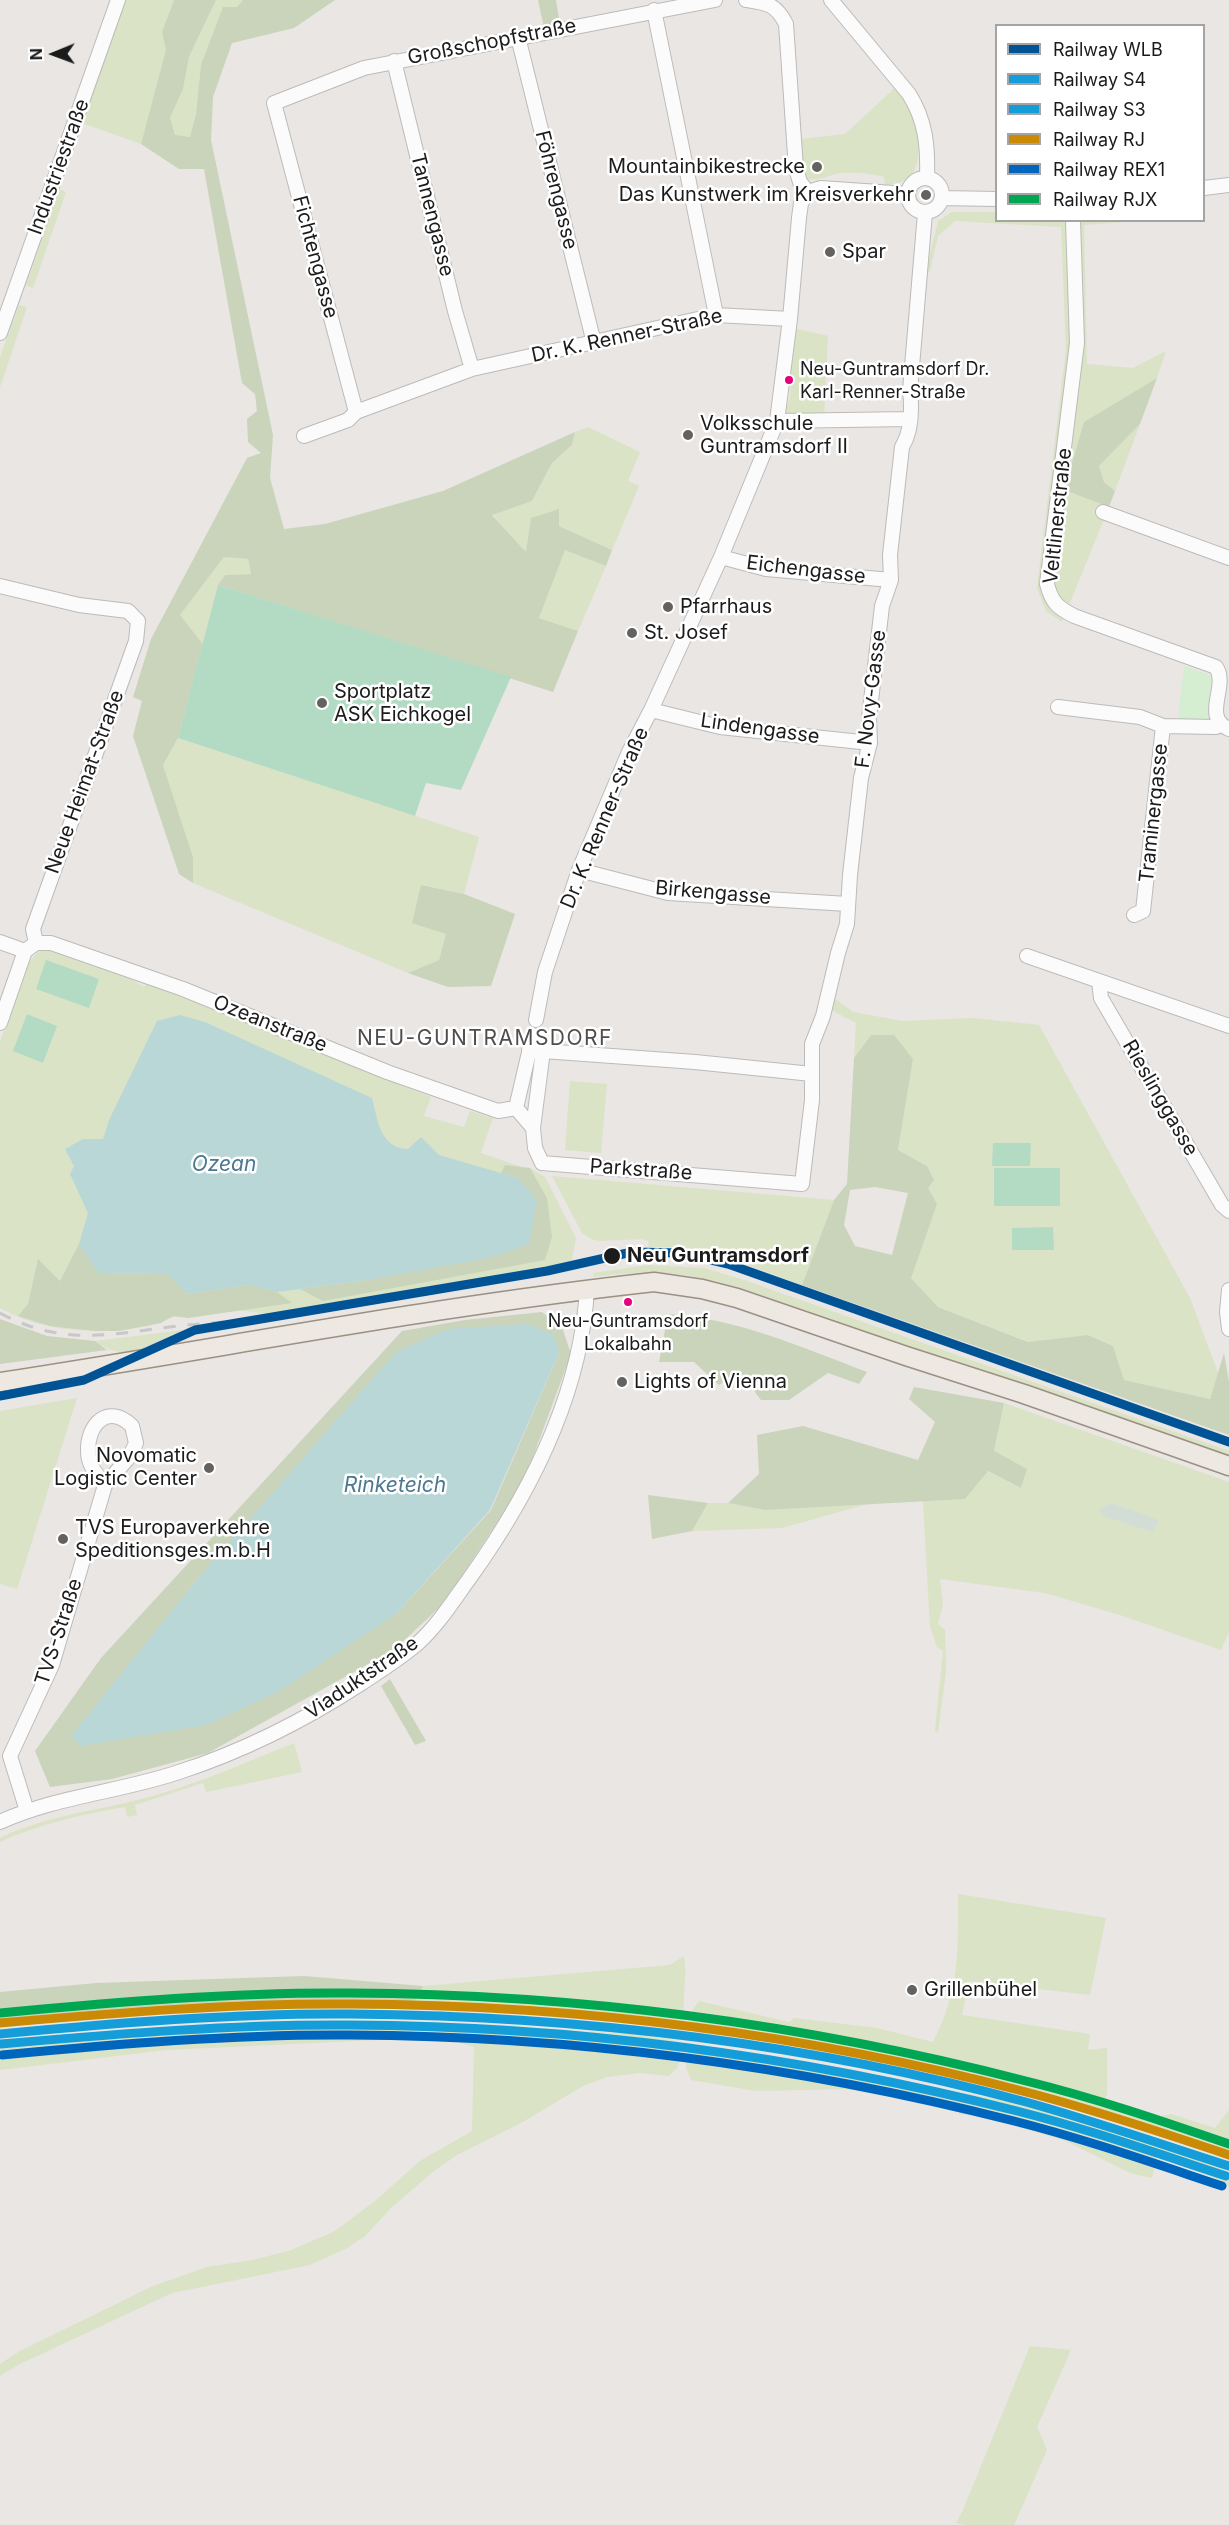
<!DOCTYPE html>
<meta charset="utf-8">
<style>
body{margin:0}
#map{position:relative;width:1229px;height:2525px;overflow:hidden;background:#e9e6e3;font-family:Inter,sans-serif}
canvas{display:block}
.legend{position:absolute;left:995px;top:24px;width:210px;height:198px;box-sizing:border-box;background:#fff;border:2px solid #a4a4a4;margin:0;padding:8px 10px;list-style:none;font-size:18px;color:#1b1b1b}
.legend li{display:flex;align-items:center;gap:12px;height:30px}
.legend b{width:30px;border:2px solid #a4a4a4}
.north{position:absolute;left:24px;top:24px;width:60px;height:60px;-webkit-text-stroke:4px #fff;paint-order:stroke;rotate:269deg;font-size:16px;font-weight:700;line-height:24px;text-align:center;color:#1b1b1b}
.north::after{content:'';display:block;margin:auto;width:21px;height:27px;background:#1b1b1b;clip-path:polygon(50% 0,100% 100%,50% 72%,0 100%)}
</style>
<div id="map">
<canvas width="1229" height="2525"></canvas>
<ul class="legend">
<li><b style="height:8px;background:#005395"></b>Railway WLB</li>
<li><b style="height:8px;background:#159dd9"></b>Railway S4</li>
<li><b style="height:8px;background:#159dd9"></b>Railway S3</li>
<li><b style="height:8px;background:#cb8a05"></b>Railway RJ</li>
<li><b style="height:8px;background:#0065bd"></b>Railway REX1</li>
<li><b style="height:8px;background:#00a651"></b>Railway RJX</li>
</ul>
<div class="north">N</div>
</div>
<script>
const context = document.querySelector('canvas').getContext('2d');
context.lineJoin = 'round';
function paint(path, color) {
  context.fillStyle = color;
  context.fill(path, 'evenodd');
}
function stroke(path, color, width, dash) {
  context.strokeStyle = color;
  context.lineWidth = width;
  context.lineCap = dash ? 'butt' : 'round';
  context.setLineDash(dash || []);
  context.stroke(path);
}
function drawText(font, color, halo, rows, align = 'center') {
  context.font = font + ' Inter,sans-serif';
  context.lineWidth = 5;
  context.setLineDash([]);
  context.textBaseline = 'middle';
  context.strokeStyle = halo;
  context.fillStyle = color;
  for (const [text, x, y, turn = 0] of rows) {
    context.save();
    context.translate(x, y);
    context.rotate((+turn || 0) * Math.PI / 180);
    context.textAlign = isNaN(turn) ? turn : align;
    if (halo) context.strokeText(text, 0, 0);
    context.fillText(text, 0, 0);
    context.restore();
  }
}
const grass = new Path2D(`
 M125,0H174L162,32L167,50L141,144L82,123Z
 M216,0H243L201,65L196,114L190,137L175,136L170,118L183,89L189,57Z
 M897,86C902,95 911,106 913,116C921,146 926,184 885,185L884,177C872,173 854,172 841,173C829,174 804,190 799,168C797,160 801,148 801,139L845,134Z
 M59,189L66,192L33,288L26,285Z
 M952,212H996V220L1136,221L1084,225L1087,364L1133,368L1166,351L1157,378L1084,422L1064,490L1109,507L1062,622L1046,611L1037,588L1066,349L1061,227L955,221L938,236L930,271L925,274L938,221Z
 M19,305L27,307L0,387V357Z
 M793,328L828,336L824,415H789L785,413L790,397Z
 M1140,424L1115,491L1104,482L1099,466Z
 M588,427L640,452L628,481L639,486L612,550L559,526V509L527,553L492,514L532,501L552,463L572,445L575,432Z
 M565,549L606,566L578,631L539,618Z
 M224,557L248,559L251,574L225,575L218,585L203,644L180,615Z
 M178,738L479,837L464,894L422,885L446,934L439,960L408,973L193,883V857L163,765Z
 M47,950L129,978L144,987L146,983L431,1097L424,1116L464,1127L470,1111L493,1118L481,1153L530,1170V1168L545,1177L576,1238L572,1260L546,1267L269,1314L238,1310L188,1318C174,1313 162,1323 149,1326C99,1334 46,1334 0,1308V1042L27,965L38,952Z
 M833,997L853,1012L903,1021L973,1018L1039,1025L1190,1298L1218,1373L1210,1399L1124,1380L1113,1346L1089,1335L1029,1342L938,1307L911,1278L928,1188L927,1166L898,1150L913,1059L893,1035H871L854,1058L856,1023L829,1009Z
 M570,1081L607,1084L601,1153L565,1150Z
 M552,1176L834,1200L802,1285C754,1268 702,1244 649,1247L648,1241L642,1239L599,1241L591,1239L582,1233Z
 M649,1265L704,1268L744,1280L1229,1451V1460L741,1288C682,1271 654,1269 594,1277L593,1273Z
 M184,1330C152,1342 127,1366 95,1341Z
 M77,1398L17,1589L0,1584V1411Z
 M1004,1403L1229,1482V1632L1221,1650L1123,1616L1045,1593L940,1579L943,1604L938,1624L945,1630L946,1671L938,1733L935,1731L943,1651L937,1647L930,1627L923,1501L965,1499L987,1471L1021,1488L1026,1469L994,1452Z
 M708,1503H728L765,1510L871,1503L782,1528L692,1531Z
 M294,1743L302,1772L206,1792L203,1783L135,1805L137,1815L127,1817L125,1807C80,1815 42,1823 0,1842V1838C47,1816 84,1813 133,1801C189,1788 242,1764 294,1743Z
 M958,1894L1106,1918L1090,1995L969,1981L962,2015L1090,2034L1088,2050L1107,2048V2094L1103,2104L1153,2118L1171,2114L1215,2128L1229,2110V2152L1079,2103L949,2070L691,2026L693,2009L699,2001L789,2022L794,2018L877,2028L933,2042C960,1989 958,1952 958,1894Z
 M684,1956C686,1971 685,1981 684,1996C683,2005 685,2014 684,2025L561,2011L414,2002L423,1986L670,1965Z
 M270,2021L501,2025L652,2036L681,2042L678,2067L669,2076L640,2073L607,2077L583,2086L521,2123L457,2155L434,2171L391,2208L365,2236L347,2248L310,2265L172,2293L20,2364L0,2376V2364L20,2351L153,2286L207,2267L252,2260L289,2251L335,2231L375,2201L420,2161L472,2131L474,2047L440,2037L166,2050L0,2070V2042Z
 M689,2043L1017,2103L1183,2154L1229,2172V2186L1159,2149L1152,2178L1130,2173L1066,2141L982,2116L959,2114L960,2107L847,2089L756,2091L691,2080L686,2067Z
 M1030,2346L1071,2350L1037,2427L1047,2450L1014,2525H964L956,2523L963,2510Z`);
const forest = new Path2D(`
 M174,0H216L189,57L183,89L170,118L175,135L190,137L196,114L201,65L223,7H237L243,0H335L294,28L232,43L213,97L211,140L273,435L270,478L284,529L325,524L443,491L575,432L572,445L552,463L532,501L492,515L526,552L531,518L559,509V526L612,550L606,566L565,550L539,618L578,631L553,692L218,585L225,575L251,574L248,559L224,557L180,615L203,644L178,738L163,765L193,857V883L179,874L133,736L142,701L133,697L151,639L247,458L261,453L248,442L247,419L257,411L255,394L242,383L204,169H179L141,144L166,50L162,32Z
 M538,0H556L560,25L544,28Z
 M1157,378L1140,424L1099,466L1104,482L1115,491L1109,507L1064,490L1084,422Z
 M421,885L464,894L515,914L491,986L448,987L408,973L439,960L446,934L412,923Z
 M871,1035H894L913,1059L898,1150L927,1166L934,1180L928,1188L937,1204L911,1278L938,1307L1028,1342L1088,1335L1113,1346L1124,1380L1210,1399L1224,1353L1229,1382V1435L802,1285L834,1200L847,1184L854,1058ZM875,1187L908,1193L892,1255L855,1246L844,1225L850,1190Z
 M505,1165L530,1168L547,1198L552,1237L545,1260L323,1301L300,1289L367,1280L518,1178L501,1173Z
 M79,1244L99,1274L166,1273L187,1294L249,1285L277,1292L292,1303L188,1318L173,1316L161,1323L119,1331H95L50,1326L18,1316L28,1304L38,1259L60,1281Z
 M542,1312L563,1330L571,1354L523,1484L442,1605L395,1649L208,1753L112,1779L50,1787L35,1751L101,1658L402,1331L465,1320ZM559,1353L491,1510L397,1613L72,1737L200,1576Z
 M668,1314C736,1318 804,1348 867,1372L859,1384L828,1373L789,1400H761L740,1372L719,1385L694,1362H659Z
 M0,1319L47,1336L95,1341L107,1350L0,1364Z
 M914,1387L1004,1403L994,1451L1027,1469L1021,1488L988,1471L965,1499L765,1510L728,1503L759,1474L757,1435L803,1426L918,1460L935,1422L909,1399Z
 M648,1495L708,1503L692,1531L652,1539Z
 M390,1679L426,1741L415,1745L381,1686Z
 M304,1976L423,1986L414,2002C274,2001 139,2008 0,2020V1992L96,1983Z`);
const wetland = new Path2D(`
 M1112,1503L1159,1520L1152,1532L1104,1516L1098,1509Z`);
const park = new Path2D(`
 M1184,666L1212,676L1207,720L1178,718Z`);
const pitch = new Path2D(`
 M218,585L511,677L461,790L426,783L415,816L178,738Z
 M46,960L99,979L89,1008L36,989Z
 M27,1014L57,1026L43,1063L13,1051Z
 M993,1143H1031L1030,1166H992Z
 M994,1168H1060V1206H994Z
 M1053,1227L1054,1250H1012V1228Z`);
const water = new Path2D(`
 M180,1015L205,1022L372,1098C378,1121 380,1148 408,1149L421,1137L439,1155L518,1178L537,1200L529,1244L489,1258L367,1280L277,1292L249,1285L187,1294L166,1273L99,1274L79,1244L88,1213L70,1174L74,1166L65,1149L83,1139H103L109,1120L157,1021Z
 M528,1324L554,1335L559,1353L490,1510L397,1613L278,1692L206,1725L81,1746L71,1736L200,1576L396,1352L448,1329Z`);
const minor = new Path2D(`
 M746,0C767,3 776,4 786,24L796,169L800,182L808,192
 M831,0L909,94C926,121 928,147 927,178
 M654,10L716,315
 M518,37L594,343
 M394,61L455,311L472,369
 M908 195a17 17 0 1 1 34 0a17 17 0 1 1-34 0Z
 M1204,188L1229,185
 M808,192L821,188L908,194
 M942,198L996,199
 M1073,220L1077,343L1047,584C1052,603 1057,607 1074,616L1216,667C1229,686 1201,717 1229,729
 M0,333L118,0
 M356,412L274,103L364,68L715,0
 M777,421L910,419
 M304,436L348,420L356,412L472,369L716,315L790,319
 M1103,512L1229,558
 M721,557L766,569L891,580
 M0,586L79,605L128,611L138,621L136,641L33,929L36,943
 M1058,707L1140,717L1163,726
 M651,710L720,727L870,743
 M579,870L668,893L848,904
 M1134,915L1143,911L1163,726L1216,727L1220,724
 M0,942L25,951
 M1027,956L1229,1026
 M1099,981L1101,998L1222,1205L1229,1211
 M536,1020L545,972L579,870L629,752L651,710L721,557L777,421L790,319L799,218L801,203L808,192
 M0,1023L25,951L36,943H51L183,989L387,1072L498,1111L516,1108
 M529,1050L695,1062L812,1074
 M516,1108L533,1128L535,1148L542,1163L802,1184L812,1100V1044L823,1016L838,953L847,924L850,875L861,778L870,743L869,718L882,606L891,580L890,555L902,447C912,431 912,408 910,390L925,213
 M516,1108L533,1035
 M533,1128L543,1051
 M1229,1290L1227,1312L1229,1329
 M27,1811L10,1756L52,1665L105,1485L130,1456L136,1443L132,1426C108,1403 87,1424 88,1452C88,1465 97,1475 105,1485
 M0,1822C57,1796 120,1792 179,1772C244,1751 305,1720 362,1683C381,1670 401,1658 418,1643C438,1625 453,1601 469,1579C530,1494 581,1395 587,1289`);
const major = new Path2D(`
 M0,1382C218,1349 434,1306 654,1282L702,1289L737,1298L906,1356L1024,1394L1229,1466`);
const rail = new Path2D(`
 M0,1313C62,1347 111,1334 177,1326C204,1323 232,1322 260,1319`);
const rail1 = new Path2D(`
 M0,1396L84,1380L195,1330L547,1271L632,1252L682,1253L728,1264L1229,1442`);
const rail2 = new Path2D(`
 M0,2034C116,2023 233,2013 350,2014C577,2016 807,2043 1026,2102C1094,2121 1161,2144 1229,2166`);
const rail3 = new Path2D(`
 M1,2044C117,2034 233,2024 350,2025C575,2026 799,2056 1017,2111C1088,2129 1156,2153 1226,2176`);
const rail4 = new Path2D(`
 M0,2023C116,2013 233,2003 350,2004C578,2005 806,2034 1026,2092C1095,2110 1161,2132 1229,2155`);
const rail5 = new Path2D(`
 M2,2055C117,2044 234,2034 350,2035C574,2036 797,2066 1014,2121C1085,2139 1153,2163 1222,2186`);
const rail6 = new Path2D(`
 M0,2013C116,2002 233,1992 350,1993C578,1994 805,2024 1026,2081C1095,2098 1162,2121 1229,2144`);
const markers = [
 [817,167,6,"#636261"],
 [926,195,6,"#636261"],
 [830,252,6,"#636261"],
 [789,380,5,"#e5007d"],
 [688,435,6,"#636261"],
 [668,607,6,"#636261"],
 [632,633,6,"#636261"],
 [322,703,6,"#636261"],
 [612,1256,9,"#1b1b1b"],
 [628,1302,5,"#e5007d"],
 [622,1382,6,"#636261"],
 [209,1468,6,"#636261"],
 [63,1539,6,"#636261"],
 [912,1990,6,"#636261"]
];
const busNames = [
 ["Neu-Guntramsdorf Dr.",800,370],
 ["Karl-Renner-Straße",800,393],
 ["Neu-Guntramsdorf",628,1322,"center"],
 ["Lokalbahn",628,1345,"center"]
];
const streetNames = [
 ["Großschopfstraße",492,42,-11],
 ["Industriestraße",59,167,-70],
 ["Föhrengasse",556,190,76],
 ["Tannengasse",432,215,76],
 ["Fichtengasse",315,257,75],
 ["Dr. K. Renner-Straße",627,336,-12],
 ["Veltlinerstraße",1058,516,-84],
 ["Eichengasse",806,570,7],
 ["F. Novy-Gasse",871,699,-83],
 ["Lindengasse",760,729,8],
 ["Neue Heimat-Straße",85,782,-70],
 ["Traminergasse",1154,813,-84],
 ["Dr. K. Renner-Straße",605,818,-67],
 ["Birkengasse",713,893,5],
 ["Ozeanstraße",270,1024,22],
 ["Rieslinggasse",1160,1098,60],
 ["Parkstraße",641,1170,4],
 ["TVS-Straße",59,1632,-72],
 ["Viaduktstraße",362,1678,-34]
];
const poiNames = [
 ["Mountainbikestrecke",805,167,"right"],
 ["Das Kunstwerk im Kreisverkehr",914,195,"right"],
 ["Spar",842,252],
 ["Volksschule",700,424],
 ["Guntramsdorf II",700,447],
 ["Pfarrhaus",680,607],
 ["St. Josef",644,633],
 ["Sportplatz",334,692],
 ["ASK Eichkogel",334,715],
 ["Lights of Vienna",634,1382],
 ["Novomatic",197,1456,"right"],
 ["Logistic Center",197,1479,"right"],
 ["TVS Europaverkehre",75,1528],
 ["Speditionsges.m.b.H",75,1551],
 ["Grillenbühel",924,1990]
];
const stopNames = [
 ["Neu Guntramsdorf",627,1256]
];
const neighbourhoodNames = [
 ["NEU-GUNTRAMSDORF",485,1039]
];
const waterNames = [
 ["Ozean",224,1165],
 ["Rinketeich",395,1486]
];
paint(grass, '#dae3c5');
paint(forest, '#c9d4bb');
paint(wetland, '#d2ded5');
paint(park, '#d5edd1');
paint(pitch, '#b3dbc4');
paint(water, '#bad7d8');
stroke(minor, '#bcbbba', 16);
stroke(major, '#9b9083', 21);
stroke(minor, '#fcfbfb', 14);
stroke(major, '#eee8e3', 18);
stroke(rail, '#c9c8c8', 3, [12, 12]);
stroke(rail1, '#005395', 9);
stroke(rail2, '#159dd9', 9);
stroke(rail3, '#159dd9', 9);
stroke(rail4, '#cb8a05', 9);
stroke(rail5, '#0065bd', 9);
stroke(rail6, '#00a651', 9);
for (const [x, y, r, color] of markers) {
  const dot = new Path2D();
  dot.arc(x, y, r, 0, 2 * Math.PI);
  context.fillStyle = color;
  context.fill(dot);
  stroke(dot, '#fff', 2);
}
drawText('18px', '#1b1b1b', '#fff', busNames, 'left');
drawText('20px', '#1b1b1b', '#fff', streetNames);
drawText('20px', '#1b1b1b', '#fff', poiNames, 'left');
drawText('bold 20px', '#1b1b1b', '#fff', stopNames, 'left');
context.letterSpacing = '1.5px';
drawText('21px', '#4e4e4e', '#fff', neighbourhoodNames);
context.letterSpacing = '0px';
drawText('italic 21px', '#4c7890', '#fff', waterNames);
</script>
